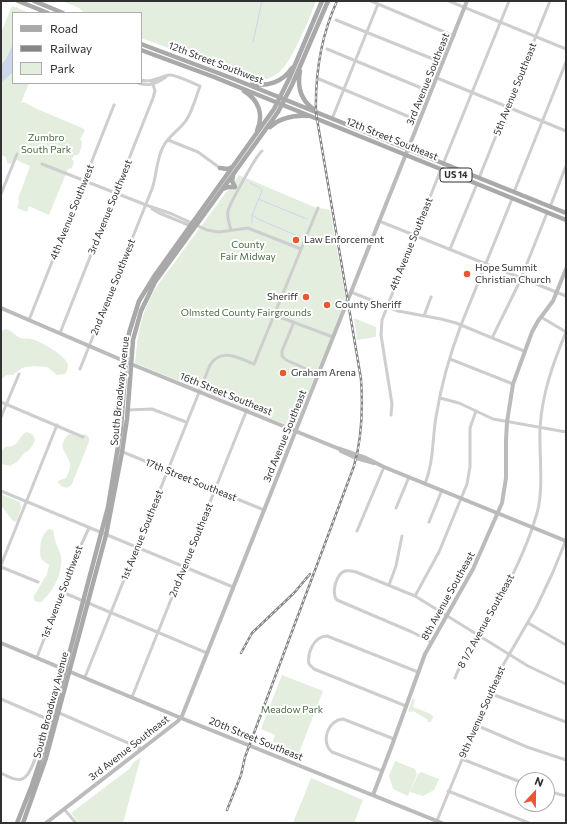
<!DOCTYPE html>
<style>
body{margin:0}
#map{position:relative;width:567px;height:824px;overflow:hidden;background:#fff;font-family:Commissioner,sans-serif}
canvas{display:block}
.frame{position:absolute;inset:0;border:2px solid #313131;pointer-events:none}
.legend{position:absolute;left:12px;top:12px;width:130px;height:72px;box-sizing:border-box;background:#fff;border:1px solid #adadad;margin:0;padding:5px 7px;list-style:none;font-size:12px;color:#313131}
.legend li{display:flex;align-items:center;gap:8px;height:20px}
.legend b{width:20px;border:1px solid #adadad}
.north{position:absolute;left:515px;top:772px;width:40px;height:40px;box-sizing:border-box;background:#fff;border:1px solid #adadad;border-radius:50%;rotate:22deg;font-size:11px;font-weight:700;line-height:16px;text-align:center;color:#313131}
.north::after{content:'';display:block;margin:auto;width:14px;height:18px;background:#e85833;clip-path:polygon(50% 0,100% 100%,50% 72%,0 100%)}
</style>
<div id="map">
<canvas width="567" height="824"></canvas>
<div class="frame"></div>
<ul class="legend">
<li><b style="height:5px;background:#a9a9a9"></b>Road</li>
<li><b style="height:5px;background:#868686"></b>Railway</li>
<li><b style="height:11px;background:#e3eedf"></b>Park</li>
</ul>
<div class="north">N</div>
</div>
<script>
const context = document.querySelector('canvas').getContext('2d');
context.lineJoin = 'round';
function paint(path, color) {
  context.fillStyle = color;
  context.fill(path, 'evenodd');
}
function stroke(path, color, width, dash) {
  context.strokeStyle = color;
  context.lineWidth = width;
  context.lineCap = dash ? 'butt' : 'round';
  context.setLineDash(dash || []);
  context.stroke(path);
}
function drawText(font, color, halo, rows, align = 'center') {
  context.font = font + ' Commissioner,sans-serif';
  context.lineWidth = 4;
  context.setLineDash([]);
  context.textBaseline = 'middle';
  context.strokeStyle = halo;
  context.fillStyle = color;
  for (const [text, x, y, turn = 0] of rows) {
    context.save();
    context.translate(x, y);
    context.rotate((+turn || 0) * Math.PI / 180);
    context.textAlign = isNaN(turn) ? turn : align;
    if (halo) context.strokeText(text, 0, 0);
    context.fillText(text, 0, 0);
    context.restore();
  }
}
const green = new Path2D(`
 M63,1H316C311,15 305,28 299,41C287,65 276,89 244,76L242,77L236,76L210,67L193,57L141,38V13H84L79,8Z
 M12,6L30,13H13V83H29L21,103L24,102L35,108L82,128L85,130L80,140L82,141C82,146 81,151 78,155H74L72,159L74,162L72,168L68,169L49,215L29,206L27,212L17,208L19,202L18,199L30,166L14,159L13,162L10,164L7,163L6,157L1,155V33Z
 M239,175L314,207L330,210L346,300L294,428L135,363C137,342 139,322 148,303C154,288 165,275 175,262C196,232 218,204 239,175Z
 M354,318L376,327V337L357,340Z
 M5,329C12,330 15,336 21,338C25,339 28,338 31,339C40,341 67,356 68,365C68,369 67,372 65,374L57,375L47,367L32,366L22,368L13,375C6,374 4,376 1,381V332Z
 M26,432C31,433 34,435 35,440C33,445 30,451 24,453C18,460 20,461 10,466L1,464C1,457 0,452 5,447C7,446 9,447 12,446C19,444 20,435 26,432Z
 M69,434H72L80,437L84,434C89,436 89,438 89,442L72,484C67,490 63,488 58,483V481L66,478C68,473 71,468 70,463C66,450 56,447 69,434Z
 M1,494L20,502L21,508L17,521L14,522C13,521 2,507 1,505C0,502 1,497 1,494Z
 M49,529L53,530C54,533 54,536 55,539C56,546 60,550 61,557C63,573 53,592 41,602H37L34,600V596L47,574L49,565L41,559C39,549 40,535 49,529Z
 M282,675L323,691L297,758L271,747L275,735L261,729Z
 M413,698L415,700L413,707L431,714L433,717L431,722H427L428,720L413,711L411,712L408,711Z
 M141,757L123,823H79L71,813L129,769L134,762Z
 M395,761L415,769L417,774L408,796L393,789L389,776Z
 M421,772L439,779L434,790L423,796L410,792L418,774Z
 M311,778L363,800L354,823H293Z`);
const water = new Path2D(`
 M13,44V72L1,83V65L6,59Z`);
const stream = new Path2D(`
 M253,42L262,1
 M250,183L260,188L262,191L252,215V223
 M258,199L307,219
 M252,215L258,219L300,237`);
const street = new Path2D(`
 M371,1L454,36
 M449,1L566,49
 M336,20L443,63
 M327,49L431,92
 M437,78L566,131
 M319,79L419,121
 M138,83C149,87 157,83 166,77
 M332,119L378,4
 M168,140L198,152L220,168
 M42,164L146,205L172,214L207,230L219,232L248,228L301,249
 M443,164L509,1
 M479,178L550,1
 M514,192L566,62
 M1,194L17,154
 M550,207L566,166
 M152,209L159,213L191,226
 M379,221L566,296
 M231,230C229,224 227,217 228,211C229,205 257,154 262,151
 M450,249L477,184
 M351,292L398,311L441,319L456,323L524,351
 M274,315L333,337
 M424,316L431,297
 M541,317L566,332
 M29,320L114,105
 M294,322L282,351V356L286,360L318,374
 M60,333L153,98L155,91L152,81
 M492,338L520,281L547,213
 M450,359L513,384
 M80,369L152,189C157,175 156,160 163,147C168,136 181,129 187,119C193,109 196,97 200,86C194,84 176,74 169,75C160,77 151,83 141,80
 M440,398L459,403L493,419L566,432
 M1,402L83,437
 M128,410L152,409L186,422
 M391,415L392,404L381,335L382,320L441,169
 M1,417L19,374
 M118,450L264,510
 M425,484C434,461 432,441 436,417C441,386 450,354 461,325L512,199
 M1,491L233,587
 M396,508L409,477
 M429,522L442,490
 M357,531L384,467
 M1,565L57,425
 M1,567L38,582
 M389,585L396,566L402,536
 M62,592L207,653
 M415,596L439,552L467,484L470,467V428L476,411
 M528,623L566,645
 M431,642L412,632L337,600C331,593 336,574 345,571C349,570 352,571 356,572L415,596L528,666L566,684
 M37,657L81,545L89,528
 M85,677L210,365C221,347 239,358 254,364L318,208
 M455,678C464,654 479,634 492,612C510,583 528,545 537,513C544,490 539,453 540,428C542,394 553,363 566,332
 M489,693L566,722
 M132,697L250,402
 M1,699L52,721
 M406,706L314,669L309,664C307,653 314,636 327,636L418,672
 M57,712L142,749
 M476,725L527,747L566,760
 M462,759L523,783
 M382,771L332,752C320,742 328,720 343,719L394,739
 M1,773C7,776 15,781 22,779C34,776 43,730 46,718
 M448,791L529,823
 M547,791L566,796
 M64,809L76,823
 M436,823L495,679L536,608L553,572L566,540`);
const secondary = new Path2D(`
 M1,308L131,364L337,448L366,458L384,467L566,541
 M341,451L356,458L374,463
 M1,643L181,718L442,823
 M373,795L391,748L425,654L473,569L502,503L506,478V440L507,422L513,384L532,332L538,321L553,301L566,269
 M46,823L178,721L182,716L467,1`);
const primary = new Path2D(`
 M18,1L48,13
 M34,1L63,13
 M141,44L234,79L566,213
 M141,50L214,77L566,220
 M300,71C297,87 301,101 315,110
 M252,84C267,87 283,82 292,68
 M244,91C259,100 264,115 257,131
 M270,127C281,117 294,115 308,116
 M220,168L228,169L232,167
 M223,189L228,187H235L232,181L233,176
 M17,823L32,785L44,749L108,507L121,428L126,362L129,333L139,301L155,275L274,109L289,79L322,1
 M23,823L46,758L106,535L122,452L127,419L133,340L141,311L155,282L258,140L278,112L292,85L328,1`);
const rail = new Path2D(`
 M241,653L252,633L294,593L310,574
 M227,810L241,775L245,757L354,466C362,438 363,408 361,379L316,113C315,74 321,36 337,1`);
const markers = [
 [296,240,4,"#e85833"],
 [467,274,4,"#e85833"],
 [306,297,4,"#e85833"],
 [327,305,4,"#e85833"],
 [283,373,4,"#e85833"]
];
const shields = [
 [456,175,32]
];
const shieldNames = [
 ["US 14",456,175]
];
const streetNames = [
 ["12th Street Southwest",216,63,21],
 ["3rd Avenue Southeast",428,79,-68],
 ["5th Avenue Southeast",515,89,-68],
 ["12th Street Southeast",392,139,22],
 ["3rd Avenue Southwest",110,207,-68],
 ["4th Avenue Southwest",72,212,-68],
 ["4th Avenue Southeast",411,244,-68],
 ["2nd Avenue Southwest",113,287,-68],
 ["South Broadway Avenue",120,391,-84],
 ["16th Street Southeast",226,394,22],
 ["3rd Avenue Southeast",285,436,-68],
 ["17th Street Southeast",191,480,22],
 ["1st Avenue Southeast",142,535,-68],
 ["2nd Avenue Southeast",191,550,-68],
 ["1st Avenue Southwest",62,592,-69],
 ["8th Avenue Southeast",448,596,-61],
 ["8 1/2 Avenue Southeast",486,621,-61],
 ["South Broadway Avenue",51,705,-75],
 ["9th Avenue Southeast",482,712,-66],
 ["20th Street Southeast",256,739,22],
 ["3rd Avenue Southeast",129,748,-38]
];
const parkNames = [
 ["Zumbro",46,138],
 ["South Park",46,150],
 ["County",248,245],
 ["Fair Midway",248,257],
 ["Olmsted County Fairgrounds",246,313],
 ["Meadow Park",292,710]
];
const poiNames = [
 ["Law Enforcement",304,240],
 ["Hope Summit",475,268],
 ["Christian Church",475,280],
 ["Sheriff",298,297,"right"],
 ["County Sheriff",335,305],
 ["Graham Arena",291,373]
];
paint(green, '#e3eedf');
paint(water, '#ccd7ed');
stroke(stream, '#ccd7ed', 1);
stroke(street, '#cecece', 3);
stroke(secondary, '#bbb', 4);
stroke(primary, '#a9a9a9', 4.5);
stroke(rail, '#868686', 2.5);
stroke(rail, '#fff', 1, [3]);
for (const [x, y, r, color] of markers) {
  const dot = new Path2D();
  dot.arc(x, y, r, 0, 2 * Math.PI);
  context.fillStyle = color;
  context.fill(dot);
  stroke(dot, '#fff', 1.5);
}
for (const [x, y, w] of shields) {
  const box = new Path2D();
  box.roundRect(x - w / 2, y - 7, w, 14, 3);
  context.fillStyle = '#fff';
  context.fill(box);
  stroke(box, '#313131', 1);
}
drawText('bold 9px', '#313131', null, shieldNames);
drawText('10px', '#313131', '#fff', streetNames);
drawText('10px', '#466e3d', '#fff', parkNames);
drawText('10px', '#313131', '#fff', poiNames, 'left');
</script>
